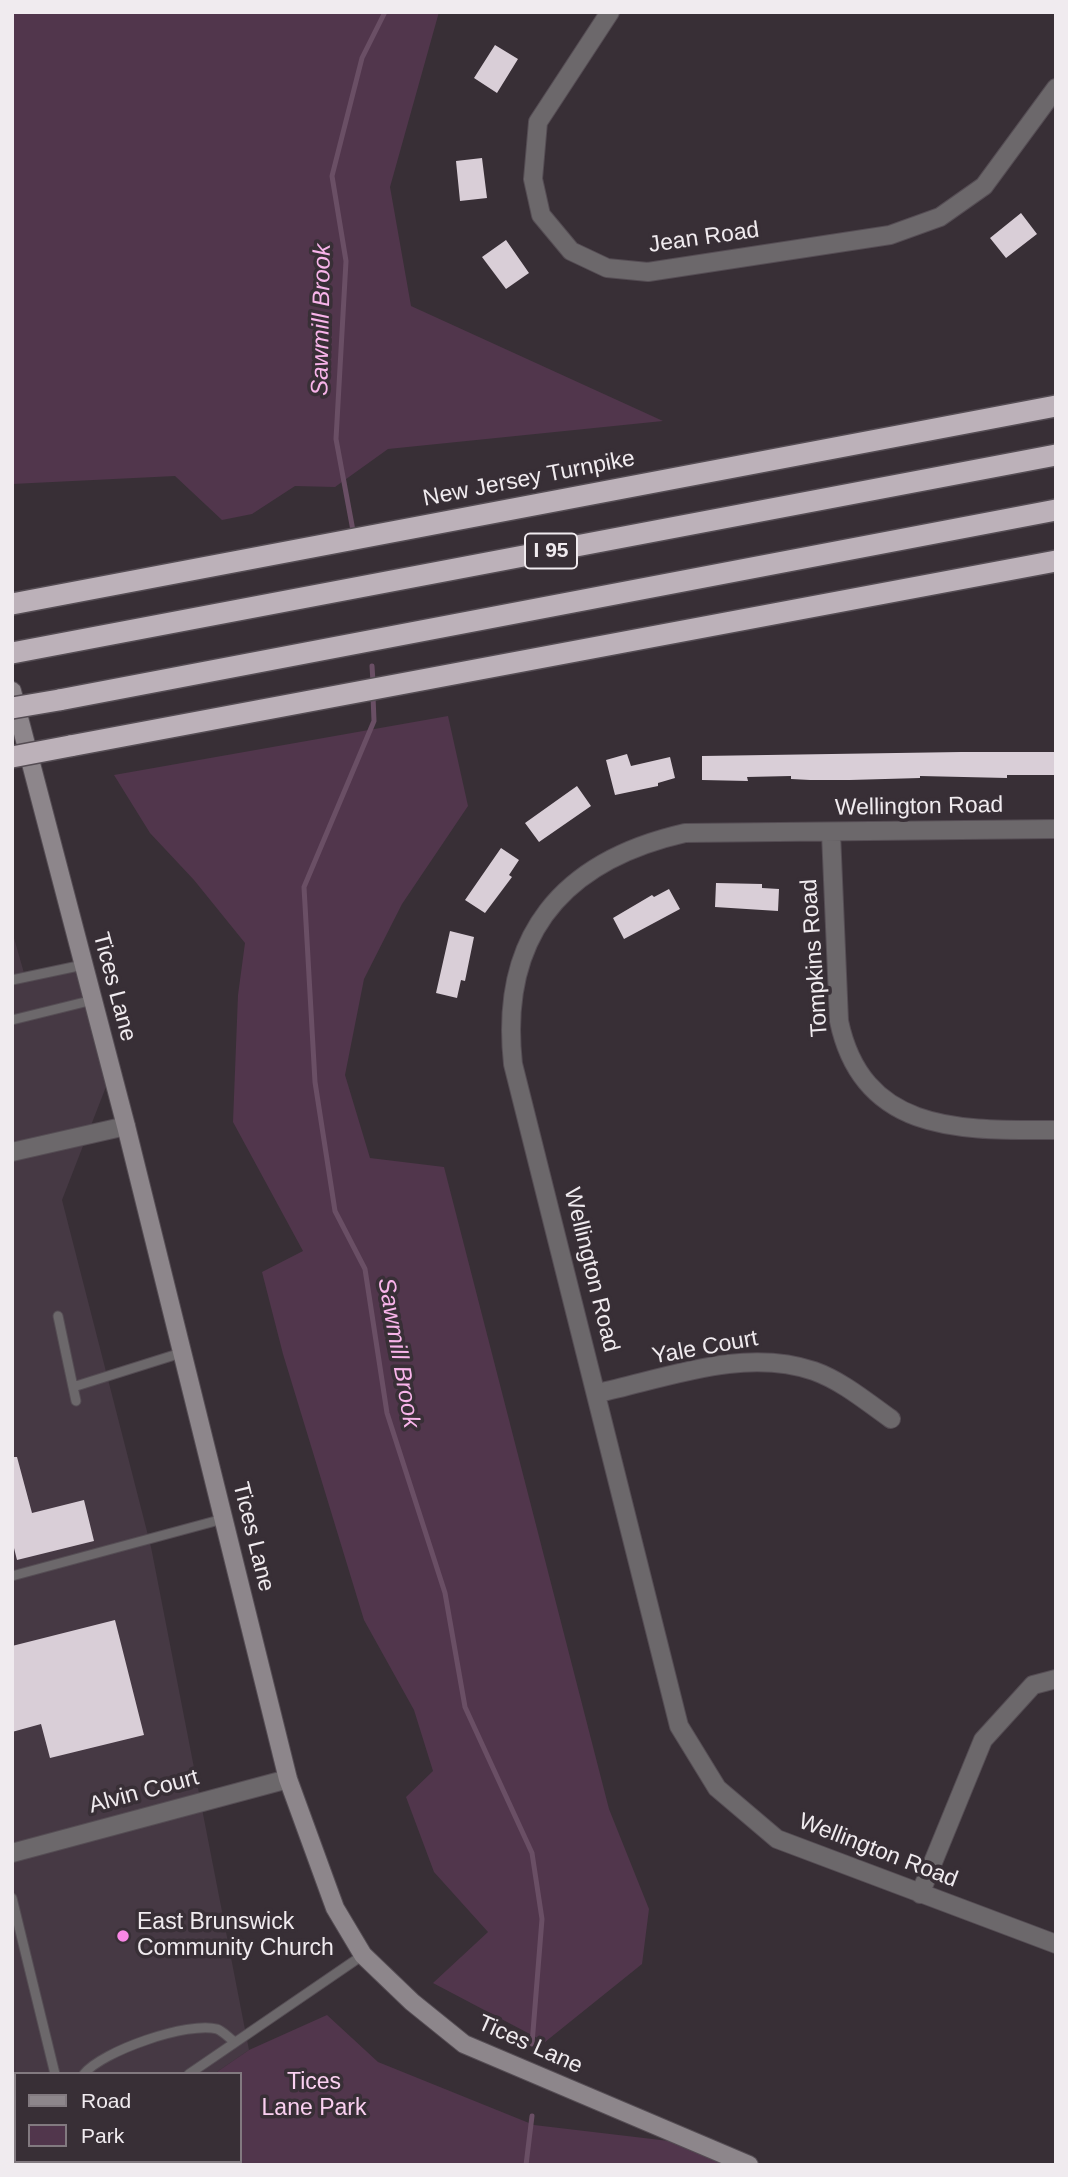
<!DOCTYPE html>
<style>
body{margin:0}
#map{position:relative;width:1068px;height:2177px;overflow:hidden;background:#382f36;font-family:Helvetica,sans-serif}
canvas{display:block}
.frame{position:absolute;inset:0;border:14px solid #f0ebef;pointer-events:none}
.legend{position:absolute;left:14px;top:2072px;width:228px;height:91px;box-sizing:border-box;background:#382f36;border:2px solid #827a80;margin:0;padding:9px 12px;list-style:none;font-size:21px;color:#f0ebef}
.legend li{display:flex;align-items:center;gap:14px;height:35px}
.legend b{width:35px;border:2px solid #827a80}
</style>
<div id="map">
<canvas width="1068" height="2177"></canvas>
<div class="frame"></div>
<ul class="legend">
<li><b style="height:9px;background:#8d868b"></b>Road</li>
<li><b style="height:19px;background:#51364c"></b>Park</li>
</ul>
</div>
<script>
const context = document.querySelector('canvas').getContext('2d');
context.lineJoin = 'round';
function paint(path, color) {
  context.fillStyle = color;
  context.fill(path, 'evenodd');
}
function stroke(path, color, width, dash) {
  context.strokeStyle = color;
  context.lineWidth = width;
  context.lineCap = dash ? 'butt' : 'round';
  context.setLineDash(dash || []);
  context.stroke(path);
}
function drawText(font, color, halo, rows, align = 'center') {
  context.font = font + ' Helvetica,sans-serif';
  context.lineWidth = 7;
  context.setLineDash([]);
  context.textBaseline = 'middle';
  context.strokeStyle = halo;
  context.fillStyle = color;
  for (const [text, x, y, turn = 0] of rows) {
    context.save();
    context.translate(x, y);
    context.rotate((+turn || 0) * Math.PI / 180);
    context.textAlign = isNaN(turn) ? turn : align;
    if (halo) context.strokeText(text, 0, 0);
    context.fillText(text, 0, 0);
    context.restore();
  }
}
const built = new Path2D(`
 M12,931L26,980L82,969L109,1079L62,1200L151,1547L249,2050L214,2074H16V2161H86L81,2165H12Z`);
const green = new Path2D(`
 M12,12H439L390,187L411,306L663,421L388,449L335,487L295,486L252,514L222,520L175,476L12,484Z
 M448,716L468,806L402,904L364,979L345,1075L370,1158L444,1167L609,1809L649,1909L642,1964L545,2042L433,1983L488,1932L434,1872L406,1797L433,1771L414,1710L364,1620L283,1354L262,1272L303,1251L233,1122L238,995L245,943L194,880L150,833L114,775Z
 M327,2015L378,2062L534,2125L686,2143L733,2165H81L86,2161H240V2074H214L249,2050Z
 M12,2111L16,2113V2161H21L17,2165H12Z`);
const stream = new Path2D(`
 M354,536L336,439L346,261L332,176L362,58L385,12
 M372,666L373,682
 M373,696L374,721L304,887L315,1082L335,1211L365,1269L387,1413L445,1593L465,1707L532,1853L542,1919L532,2044
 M526,2165L532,2116`);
const building = new Path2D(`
 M495,45L518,59L497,93L474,78Z
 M482,158L487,198L460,201L456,161Z
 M1021,213L1037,234L1006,258L990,238Z
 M506,240L529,273L506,289L482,257Z
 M961,752H1056V775H1007V778L920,776V778L850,780H810L791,779V776L747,777L748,781L702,780V756Z
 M627,754L631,766L670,757L675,778L658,783V786L615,795L606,760Z
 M577,786L591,806L539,842L525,823Z
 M501,848L519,860L509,875L512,877L485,913L465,900Z
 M716,883L762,884V888L779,889L778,911L715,907Z
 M669,889L680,909L624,939L613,918L652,895L654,897Z
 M450,931L474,937L465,981L461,980L457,998L436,993Z
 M12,1457H17L32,1513L84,1500L94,1541L17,1560L12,1540Z
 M115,1620L144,1735L50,1758L41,1724L12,1732V1646Z`);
const lane = new Path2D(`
 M12,980L83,965
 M12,1020L93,1000
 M58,1316L73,1387L181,1353
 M73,1387L76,1401
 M12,1576L223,1519
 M12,1898L55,2074
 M84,2074C102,2051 189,2021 217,2029C223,2031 230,2039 235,2042
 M189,2074L363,1955
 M12,2102L16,2101
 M57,2165L62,2161`);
const street = new Path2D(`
 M610,12L538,122L533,179L541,215L571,251L607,268L648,272L890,235L940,217L984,186L1056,88
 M1056,829L685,833C562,861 499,936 513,1064L679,1726L717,1788L777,1839L1056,1944
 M831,833L839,1021C863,1135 963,1130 1056,1130
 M12,1152L126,1126
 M598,1393C667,1378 744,1347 814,1371C842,1381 867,1402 891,1419
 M12,1853L288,1779
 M920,1894L983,1740L1033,1685L1056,1679`);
const secondary = new Path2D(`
 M12,691L126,1126L288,1779L335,1908L363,1955L412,2002L464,2044L749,2165`);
const highway = new Path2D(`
 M12,604L1056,406
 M12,653L1056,455
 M59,700L1056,510
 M70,746L1056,561`);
const highwayBridge = new Path2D(`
 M12,708L59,700
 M12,757L70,746`);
const markers = [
 [123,1936,7,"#fa87e6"]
];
const shields = [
 [551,551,52]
];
const shieldNames = [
 ["I 95",551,551]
];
const streetNames = [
 ["Jean Road",704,238,-8],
 ["New Jersey Turnpike",529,479,-11],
 ["Wellington Road",919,807,-1],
 ["Tompkins Road",815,958,-94],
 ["Tices Lane",114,987,75],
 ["Wellington Road",591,1270,76],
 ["Yale Court",705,1348,-10],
 ["Tices Lane",253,1537,76],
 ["Alvin Court",144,1792,-15],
 ["Wellington Road",878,1851,21],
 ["Tices Lane",530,2045,24]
];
const poiNames = [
 ["East Brunswick",137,1923],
 ["Community Church",137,1949]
];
const parkNames = [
 ["Tices",314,2083],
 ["Lane Park",314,2109]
];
const waterNames = [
 ["Sawmill Brook",322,320,-89],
 ["Sawmill Brook",398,1353,80]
];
paint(built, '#463944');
paint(green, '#51364c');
stroke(stream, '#6a4f65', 5);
paint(building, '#d9ced7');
stroke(lane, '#554d54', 11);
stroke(street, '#554d54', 20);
stroke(secondary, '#554d54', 20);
stroke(highway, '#554d54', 24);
stroke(lane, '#6c686b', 9);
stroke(street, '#6c686b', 18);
stroke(secondary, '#8d868b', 18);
stroke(highway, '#bcb1b9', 21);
stroke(highwayBridge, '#554d54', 24, []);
stroke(highwayBridge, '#bcb1b9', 21);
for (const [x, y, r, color] of markers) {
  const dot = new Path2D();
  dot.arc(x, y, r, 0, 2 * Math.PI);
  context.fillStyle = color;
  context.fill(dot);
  stroke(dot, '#382f36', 2.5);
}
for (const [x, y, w] of shields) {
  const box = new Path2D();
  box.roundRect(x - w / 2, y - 17.5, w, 35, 5);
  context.fillStyle = '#382f36';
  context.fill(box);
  stroke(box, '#f0ebef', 2);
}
drawText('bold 21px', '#f0ebef', null, shieldNames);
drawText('23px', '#f0ebef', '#382f36', streetNames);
drawText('23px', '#f0ebef', '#382f36', poiNames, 'left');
drawText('23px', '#fad0f0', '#382f36', parkNames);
drawText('italic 24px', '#f8b4ea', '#382f36', waterNames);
</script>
